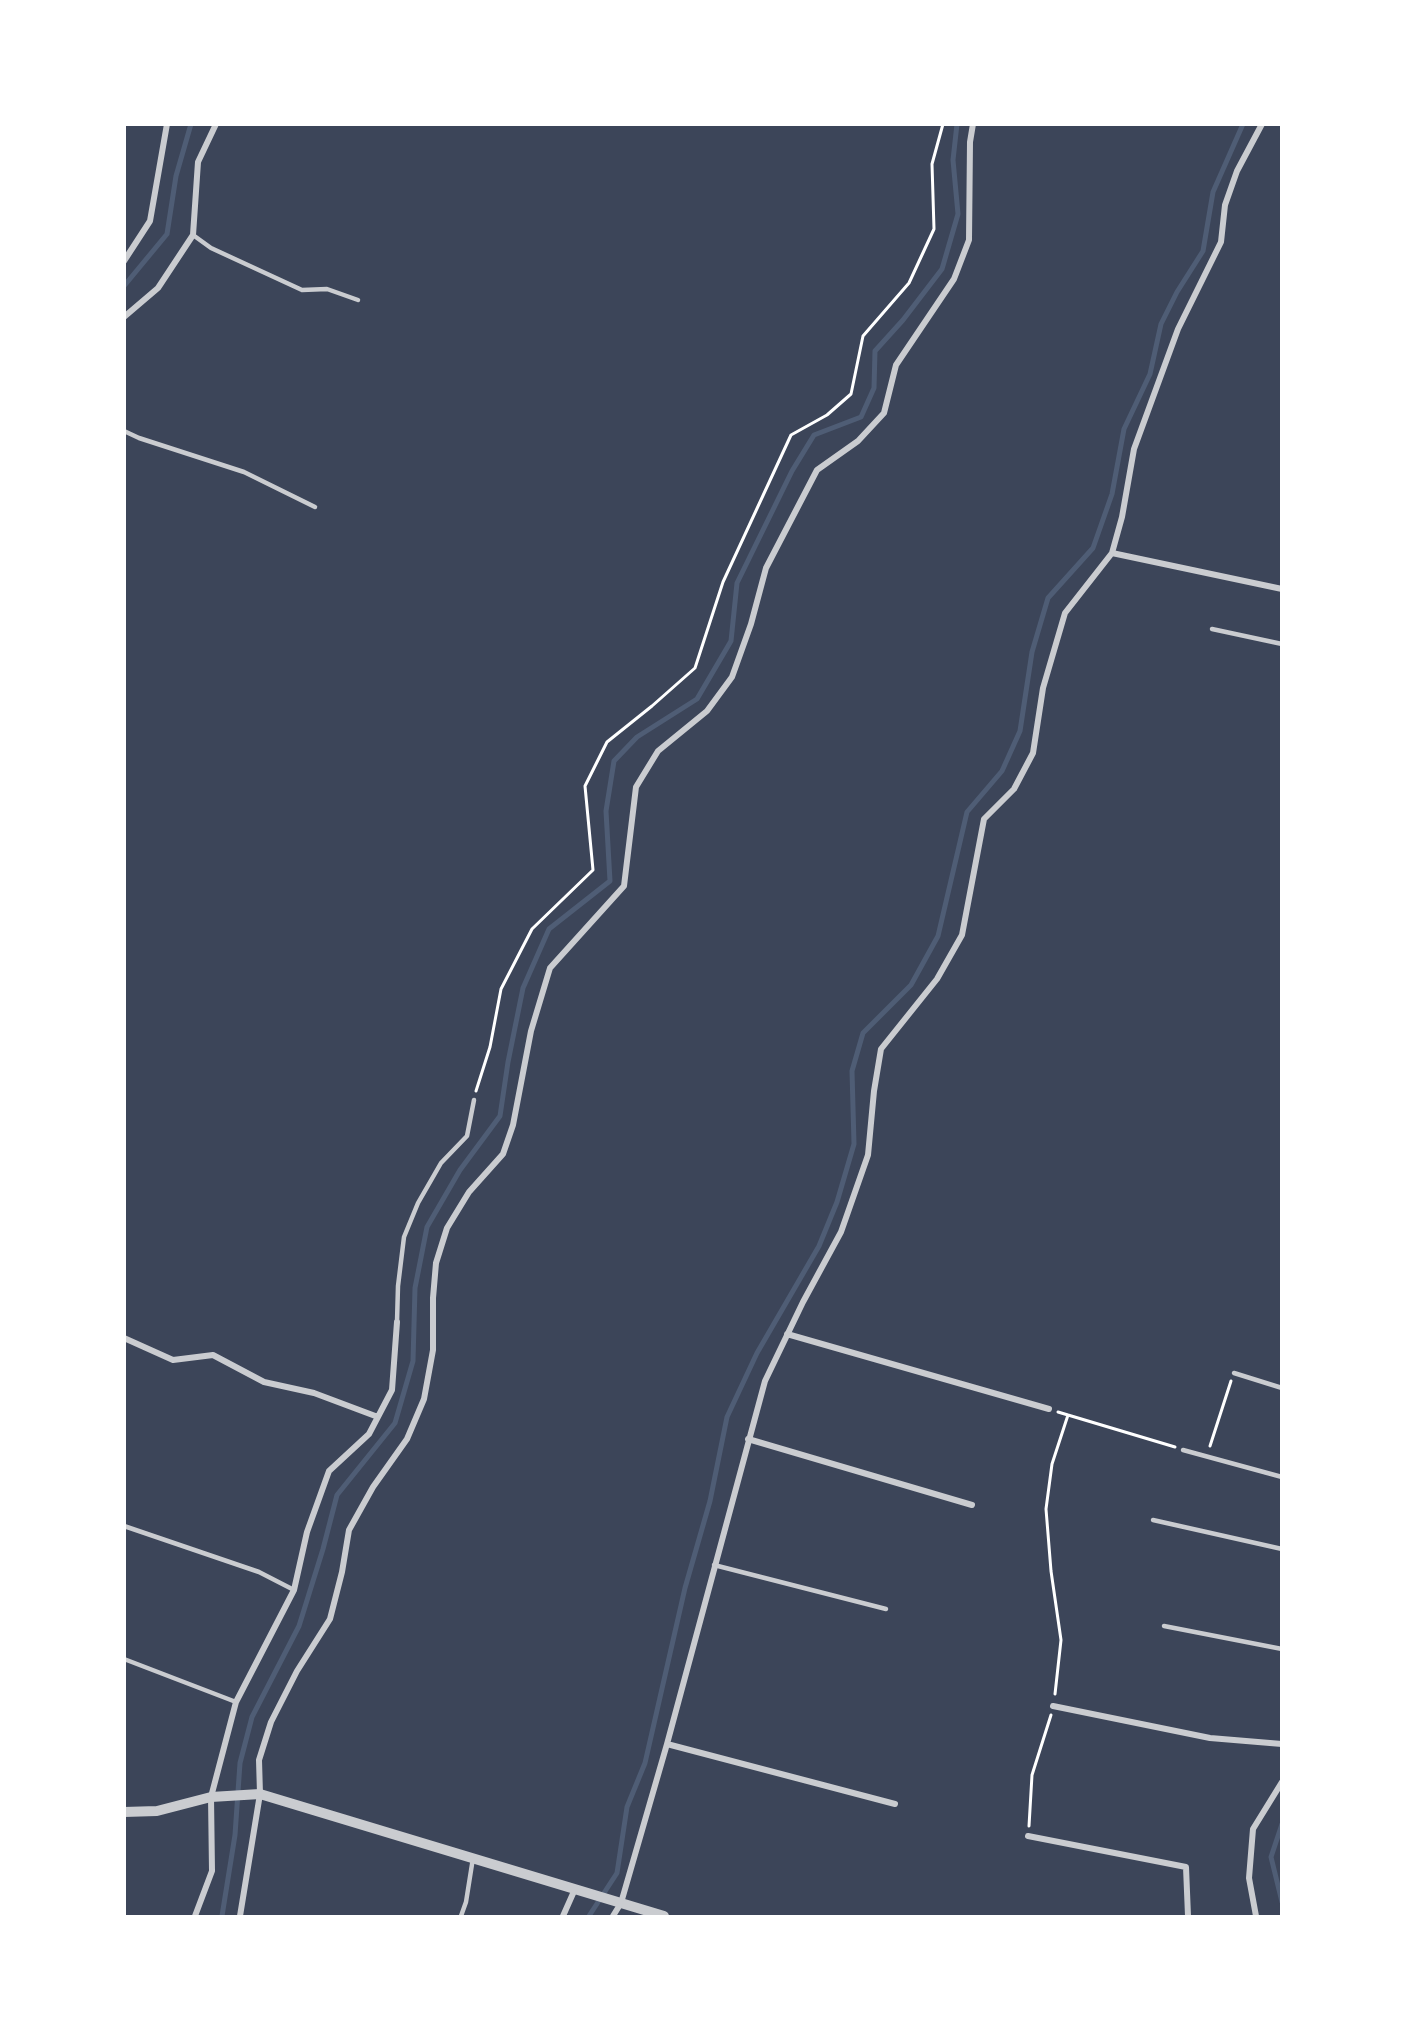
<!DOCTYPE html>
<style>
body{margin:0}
#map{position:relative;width:1406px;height:2041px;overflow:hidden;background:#2d3142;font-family:Mulish,sans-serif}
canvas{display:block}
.frame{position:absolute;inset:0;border:126px solid #fff;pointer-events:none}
</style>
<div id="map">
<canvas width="1406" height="2041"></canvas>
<div class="frame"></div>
</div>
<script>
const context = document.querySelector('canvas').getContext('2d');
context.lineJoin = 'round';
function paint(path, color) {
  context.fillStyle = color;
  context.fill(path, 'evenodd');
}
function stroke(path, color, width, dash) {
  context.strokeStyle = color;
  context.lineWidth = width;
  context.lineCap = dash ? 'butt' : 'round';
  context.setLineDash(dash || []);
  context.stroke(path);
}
const green = new Path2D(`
 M125,125H1281V1916H125Z`);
const stream = new Path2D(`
 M124,286L167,234L176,176L191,124
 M1282,1824L1271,1857L1282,1902
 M222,1916L235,1835L240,1763L252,1717L299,1626L323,1549L337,1495L395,1423L413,1361L415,1288L427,1227L460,1170L500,1116L508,1062L523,988L549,929L610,881L606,811L614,761L637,737L697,699L731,641L737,583L792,471L814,435L861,417L874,388L875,351L903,320L942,269L958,214L953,160L957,124
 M589,1916L617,1873L627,1807L645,1763L685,1588L710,1501L727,1417L757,1353L819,1246L837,1202L854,1144L852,1071L863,1033L911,985L938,936L967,812L1002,771L1020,731L1032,652L1048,598L1093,548L1112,494L1124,429L1150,374L1161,324L1177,292L1203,251L1213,192L1243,124`);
const path = new Path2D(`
 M476,1091L490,1047L501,989L532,929L593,870L585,786L607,742L652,706L695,668L723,582L791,435L827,415L851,394L863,336L909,283L934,229L932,164L943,124
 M1058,1412L1175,1447
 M1210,1446L1231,1381
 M1055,1694L1061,1640L1051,1571L1046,1509L1052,1464L1068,1415
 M1029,1826L1032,1775L1051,1715`);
const service = new Path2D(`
 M193,235L211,248L302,290L327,289L358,300
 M124,431L139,438L244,472L315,507
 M1212,629L1282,644
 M397,1322L398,1286L404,1237L418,1203L441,1163L467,1136L474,1100
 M1234,1373L1282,1388
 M1183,1450L1282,1477
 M1153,1520L1282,1549
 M124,1526L259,1572L294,1590
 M714,1565L886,1609
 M1164,1626L1282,1649
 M124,1659L236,1702
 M461,1916L466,1902L473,1858`);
const minor = new Path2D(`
 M124,261L150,221L167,124
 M124,317L158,288L193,235L198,162L216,124
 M1112,553L1282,589
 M787,1334L1049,1409
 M124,1338L173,1360L213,1355L264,1382L314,1393L378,1417
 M748,1439L972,1505
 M1053,1706L1210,1738L1282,1744
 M667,1744L895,1804
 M1028,1836L1186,1867L1188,1916
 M195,1916L212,1871L211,1797L236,1702L294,1590L307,1532L329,1471L369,1434L392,1390L397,1322
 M240,1916L260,1794L259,1760L271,1722L297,1671L330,1619L342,1572L349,1530L373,1487L407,1439L424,1399L433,1350V1298L436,1263L447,1228L469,1192L503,1154L513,1125L531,1031L550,968L624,886L636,787L658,751L707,711L732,677L751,624L766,568L817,470L858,441L884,413L896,365L954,279L969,240L970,142L973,124
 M563,1916L575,1889
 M613,1916L621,1903L667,1744L765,1381L803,1302L841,1232L868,1155L874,1091L881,1049L937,979L962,935L984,819L1014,789L1033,753L1043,688L1065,613L1112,553L1122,517L1134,449L1178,329L1221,242L1225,205L1237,171L1262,124
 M1256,1916L1249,1878L1253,1829L1282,1782`);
const tertiary = new Path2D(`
 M124,1812L157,1811L211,1797L260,1794L664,1916`);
paint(green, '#3c4559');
stroke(stream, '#4f5d75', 5);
stroke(path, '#fff', 3);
stroke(service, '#caccd0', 4.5);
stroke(minor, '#caccd0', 6);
stroke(tertiary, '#caccd0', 10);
</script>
